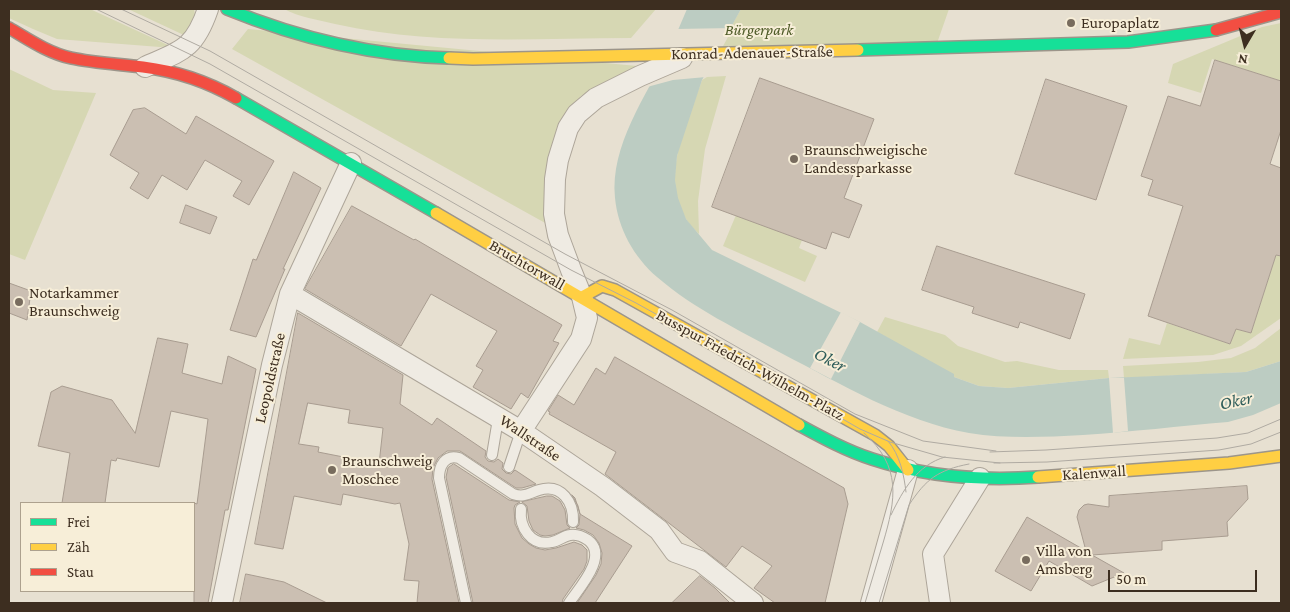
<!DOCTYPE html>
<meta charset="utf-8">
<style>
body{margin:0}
#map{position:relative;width:1290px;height:612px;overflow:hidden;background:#e7e0d1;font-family:"Crimson Pro",serif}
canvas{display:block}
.frame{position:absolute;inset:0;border:10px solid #3d2e20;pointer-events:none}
.legend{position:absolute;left:20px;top:502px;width:175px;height:90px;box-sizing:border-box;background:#f7eed8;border:1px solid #ada18e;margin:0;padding:6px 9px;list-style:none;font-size:15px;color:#3d2e20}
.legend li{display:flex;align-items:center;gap:10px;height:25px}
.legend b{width:25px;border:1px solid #ada18e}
.north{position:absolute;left:1220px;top:20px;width:50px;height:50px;-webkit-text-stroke:4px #f7eed8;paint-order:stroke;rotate:188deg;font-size:14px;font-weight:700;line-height:20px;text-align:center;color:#3d2e20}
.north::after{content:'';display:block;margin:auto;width:18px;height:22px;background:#3d2e20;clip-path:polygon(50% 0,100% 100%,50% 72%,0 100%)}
.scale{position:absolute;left:1108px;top:570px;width:149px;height:22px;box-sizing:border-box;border:2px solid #3d2e20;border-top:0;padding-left:6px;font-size:15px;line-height:18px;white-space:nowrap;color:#3d2e20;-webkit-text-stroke:4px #f7eed8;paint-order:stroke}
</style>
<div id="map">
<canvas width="1290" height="612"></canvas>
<div class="frame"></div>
<ul class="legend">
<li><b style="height:6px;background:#16e098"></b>Frei</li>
<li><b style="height:6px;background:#ffcf43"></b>Zäh</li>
<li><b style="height:6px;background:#f24e42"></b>Stau</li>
</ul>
<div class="north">N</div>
<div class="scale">50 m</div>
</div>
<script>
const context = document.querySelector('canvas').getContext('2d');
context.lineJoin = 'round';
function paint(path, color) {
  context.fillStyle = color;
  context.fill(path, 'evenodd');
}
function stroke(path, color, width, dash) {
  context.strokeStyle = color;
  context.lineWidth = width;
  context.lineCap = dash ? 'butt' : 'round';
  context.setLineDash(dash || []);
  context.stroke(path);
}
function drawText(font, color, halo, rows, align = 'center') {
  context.font = font + ' "Crimson Pro",serif';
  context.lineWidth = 4;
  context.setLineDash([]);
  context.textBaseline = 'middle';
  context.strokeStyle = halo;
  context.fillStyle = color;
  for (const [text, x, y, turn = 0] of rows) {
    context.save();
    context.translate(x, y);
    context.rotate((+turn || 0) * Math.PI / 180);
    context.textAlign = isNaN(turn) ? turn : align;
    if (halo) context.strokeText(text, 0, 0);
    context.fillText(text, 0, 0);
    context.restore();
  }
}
const green = new Path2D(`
 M9,9H90L170,46L160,47L57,39L33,29L9,18Z
 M128,9H194L196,20L186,36Z
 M284,9H656L631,38C533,38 432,46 335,24C318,20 299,17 284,9Z
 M741,9H949L935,49L716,53Z
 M1281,23V81L1212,59L1201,93L1168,83L1173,64L1262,27Z
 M248,29L637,66L581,96L557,127L546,180L547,224L232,49Z
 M9,69L53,90L96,93L25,260L9,254Z
 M726,76L705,149L698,201L699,234C695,230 689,225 686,219C660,176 687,122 702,80L707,77Z
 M736,215L802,240L799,248L817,256L805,282L723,246Z
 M1276,255L1281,256V318L1241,346L1213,355L1123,359L1129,338L1160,345L1167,323L1230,344L1236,329L1251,333Z
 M885,317L945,335L958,346L1005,362L1017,361L1059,370H1108L1109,378L1008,388L979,386L954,377L877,332Z
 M1281,328V361L1246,372L1124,378L1123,366L1198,362L1231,358L1255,348Z`);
const water = new Path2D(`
 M687,9H741L702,80L677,156L675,180L678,198L686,219L712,250L860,322L954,374V377L979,386L1008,388L1109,378L1246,372L1281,361V403L1253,415L1228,422C1180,426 1131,432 1083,435C1045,437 1006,439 969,433C902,421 841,384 781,353C739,330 694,309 657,277C634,257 618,229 615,198C610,145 646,96 669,50C675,37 681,23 687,9Z`);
const pier = new Path2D(`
 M733,28L706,77L673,80L647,87L676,29Z
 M841,312L860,322L831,379L810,368Z
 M1109,378H1124L1128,431L1113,433Z`);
const building = new Path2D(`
 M1215,60L1281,81V130L1270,164L1281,168V256L1276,255L1251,333L1236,329L1230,344L1148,316L1183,206L1148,195L1153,180L1141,176L1168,96L1200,106Z
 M760,78L874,119L844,198L862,205L849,238L832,232L826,249L712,207Z
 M1046,79L1127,106L1096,200L1015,174Z
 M145,108L186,134L196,116L274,161L249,205L233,196L242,181L205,160L187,190L162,175L148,199L130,188L139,173L110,155L133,110Z
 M294,172L321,188L283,269H285L256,337L230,330L253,259L256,260Z
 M186,205L217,217L210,234L180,223Z
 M352,206L414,240L415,239L562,325L553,341L559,343L528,398L521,393L511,409L473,387L483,370L476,366L497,331L431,294L401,346L305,289Z
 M937,246L1085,294L1070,339L1020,322L1018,328L972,313L974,307L922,290Z
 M9,283L31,291L27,320L9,313Z
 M298,313L403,375L400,404L432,425L437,418L486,451L485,457L488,461L494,462L498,459L503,463L502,469L506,473L511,474L515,470L536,484L522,488H516L460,451H447L438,458L433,468L432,479L459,603H417L419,581L404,580L409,544L400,503L395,504L343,494L341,505L294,496L283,549L255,544ZM308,403L350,410L348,423L383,428L379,464L318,452L319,447L299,444Z
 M158,338L188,344L182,373L222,384L228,356L256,369L228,510H225L208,603H194V503L197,504L208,419L171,411L159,467L117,458L116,461L111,460L105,503H62L70,453L38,446L51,392L62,386L112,400L135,433Z
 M615,357L844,488L848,504L825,603H775L754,588L772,566L742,546L726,567L605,474L616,452L549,414L550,412L548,411L558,395L574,405L596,368L605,374Z
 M454,464L509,500L520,502L515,505L514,508L515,524L522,538L529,544L536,548L545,550L556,548L574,542L582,545L587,550V561L584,569L563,599L562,603H473L446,477L448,468Z
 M1247,486L1248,499L1227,522L1228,536L1162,541V550L1092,555L1124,573L1092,586L1049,561L1031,591L995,571L1027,517L1086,551L1077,517L1079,510L1084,505L1088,504L1109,507V496Z
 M572,495L575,498L580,514L632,546L595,603H577L596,575L601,564L602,553L599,543L593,535L584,530L576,528L579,525L580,514L578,506Z
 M547,496H552L560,501L565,510L567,525L570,528L553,535L545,536L540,535L533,530L529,521L527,506L522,502Z
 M246,574L284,582L327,603H240Z
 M700,576L715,588L730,603H672Z`);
const lane = new Path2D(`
 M492,455L497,425L493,415
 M509,467L521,431
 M521,509C519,527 531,547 552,542C559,541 563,536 570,535C576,534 582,536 588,540C609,556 579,588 569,603
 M466,603L439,478C439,466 445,454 459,458L513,494C524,498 529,493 539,490C562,483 574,503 573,522`);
const street = new Path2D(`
 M145,67C181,51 194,50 208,9
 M290,294L521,431L603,487L659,530L675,552L700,561L753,603
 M521,431L581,339L587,318L582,297L571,270L558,235L554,214L555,179L558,160L568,128L577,114L596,98L640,76L682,58
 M222,603L272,365L290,294L351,163
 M871,603L908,470
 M940,603L933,554L980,478`);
const fast = new Path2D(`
 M227,9C298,38 372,56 449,58
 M858,50L1128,42L1216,30
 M236,98L436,213
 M799,425C823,438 847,451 872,459C926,477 982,481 1038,477`);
const slow = new Path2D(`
 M449,58L473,59L858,50
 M436,213L799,425
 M582,297L602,286L615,290L875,435L889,446L908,470
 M1038,477L1229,463L1281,456`);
const jam = new Path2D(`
 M9,28C28,39 48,53 71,58C94,63 119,64 143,67C175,71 208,82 236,98
 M1216,30L1281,12`);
const tram = new Path2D(`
 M96,9L210,64L571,270L636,303L773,379L860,429L890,442L942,457L1000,463
 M121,9L210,51L565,254L672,310L855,414L923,441L996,451
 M864,433C902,467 896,499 883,543C877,563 871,583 865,603
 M888,441C900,455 904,475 906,492
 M990,452L1046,450L1217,438L1248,433L1281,419
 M994,463L1047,462L1219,450L1251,444L1281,432
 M891,515C903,490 917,465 945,457
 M879,603L909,505C926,479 938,470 969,464`);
const markers = [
 [1071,23,5,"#786c5e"],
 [794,159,5,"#786c5e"],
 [19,302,5,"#786c5e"],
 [332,470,5,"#786c5e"],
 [1026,560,5,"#786c5e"]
];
const poiNames = [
 ["Europaplatz",1081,23],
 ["Braunschweigische",804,150],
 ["Landessparkasse",804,168],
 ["Notarkammer",29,293],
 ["Braunschweig",29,311],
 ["Braunschweig",342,461],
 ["Moschee",342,479],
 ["Villa von",1036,551],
 ["Amsberg",1036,569]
];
const parkNames = [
 ["Bürgerpark",759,30]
];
const streetNames = [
 ["Konrad-Adenauer-Straße",752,53,-1],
 ["Bruchtorwall",527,265,30],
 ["Busspur Friedrich-Wilhelm-Platz",750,365,29],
 ["Leopoldstraße",270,378,-77],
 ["Wallstraße",530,438,34],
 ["Kalenwall",1094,473,-4]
];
const waterNames = [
 ["Oker",830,360,27],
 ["Oker",1236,401,-12]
];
paint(green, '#d6d7b3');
paint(water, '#bcccc2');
paint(pier, '#e7e0d1');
paint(building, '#cbbfb2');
stroke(building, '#a89c90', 1);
stroke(lane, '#ada599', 12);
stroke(street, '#ada599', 22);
stroke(fast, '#9c958a', 14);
stroke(slow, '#9c958a', 14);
stroke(jam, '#9c958a', 14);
stroke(lane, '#efebe3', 10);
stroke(street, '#efebe3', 20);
stroke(fast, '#16e098', 11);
stroke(slow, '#ffcf43', 11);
stroke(jam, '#f24e42', 11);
stroke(tram, '#afaaa2', 1);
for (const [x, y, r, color] of markers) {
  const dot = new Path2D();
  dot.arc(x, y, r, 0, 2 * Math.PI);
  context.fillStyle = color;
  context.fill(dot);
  stroke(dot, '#f7eed8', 2);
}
drawText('16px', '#3d2e20', '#f7eed8', poiNames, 'left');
drawText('italic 16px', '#4d5a26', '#f7eed8', parkNames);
drawText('16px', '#3d2e20', '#f7eed8', streetNames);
drawText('italic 18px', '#2f5d5a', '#f7eed8', waterNames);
</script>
